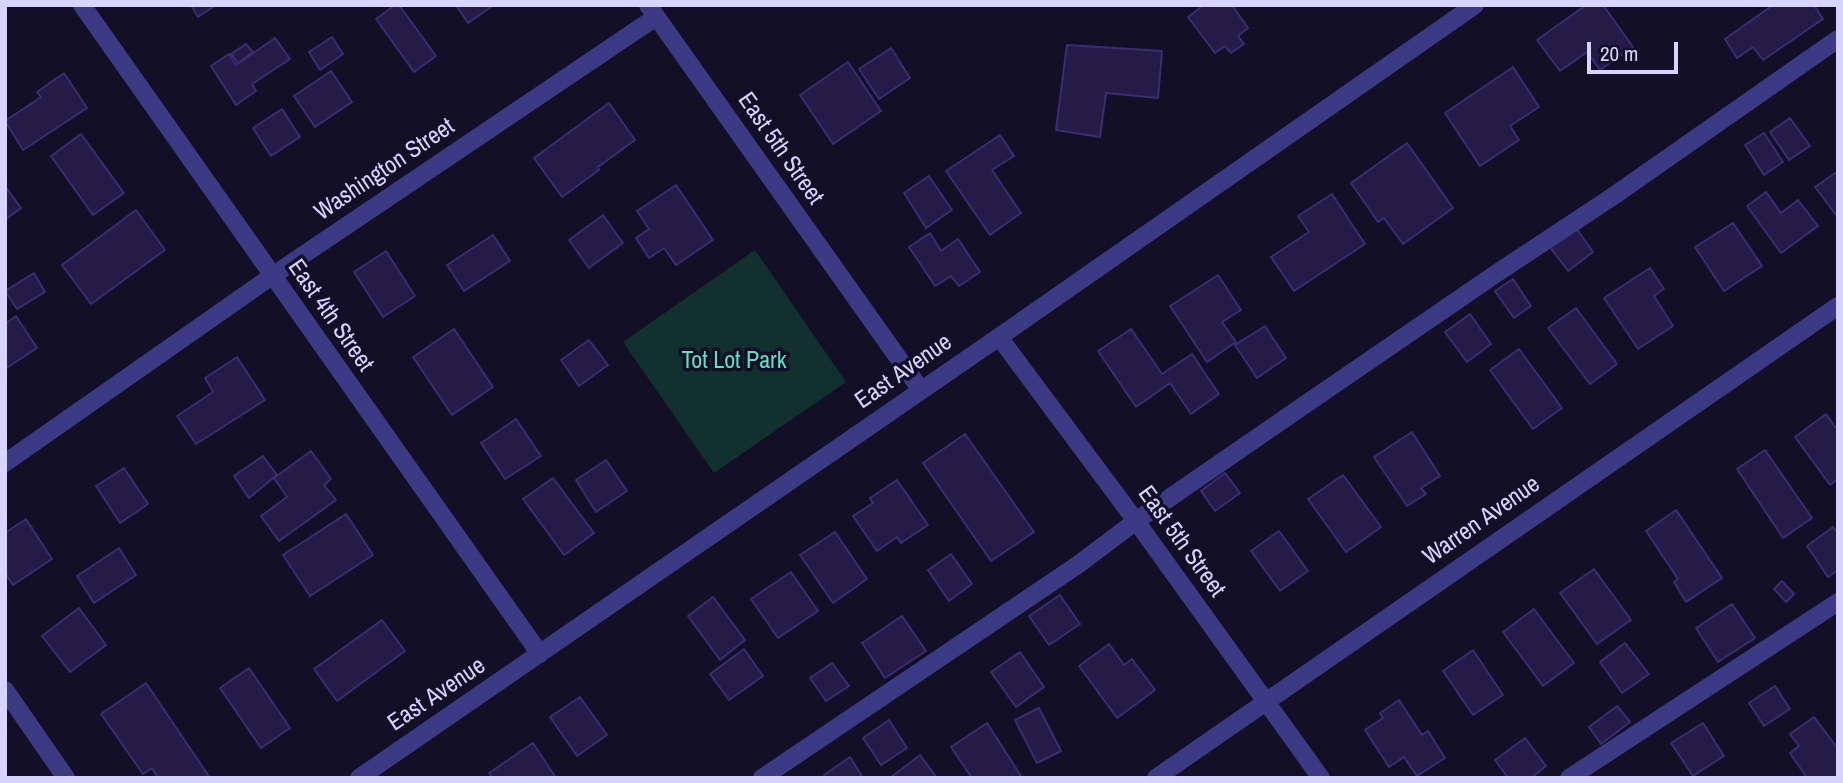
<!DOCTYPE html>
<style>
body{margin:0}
#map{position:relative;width:1843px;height:783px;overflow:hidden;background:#130f26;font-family:"Archivo Narrow",sans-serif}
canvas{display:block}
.frame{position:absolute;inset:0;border:7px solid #d9d4ff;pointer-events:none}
.scale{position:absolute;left:1587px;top:42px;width:91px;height:32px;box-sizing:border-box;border:4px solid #d9d4ff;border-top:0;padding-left:9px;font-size:21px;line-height:24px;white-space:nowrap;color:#d9d4ff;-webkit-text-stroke:5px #130f26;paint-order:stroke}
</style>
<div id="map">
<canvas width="1843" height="783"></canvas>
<div class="frame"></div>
<div class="scale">20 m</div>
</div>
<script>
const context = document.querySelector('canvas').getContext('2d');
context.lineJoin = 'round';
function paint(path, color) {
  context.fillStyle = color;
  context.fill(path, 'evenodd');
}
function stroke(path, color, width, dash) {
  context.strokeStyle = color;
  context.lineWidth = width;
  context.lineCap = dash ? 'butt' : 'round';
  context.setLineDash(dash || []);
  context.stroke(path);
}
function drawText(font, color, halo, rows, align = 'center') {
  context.font = font + ' "Archivo Narrow",sans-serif';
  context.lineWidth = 7;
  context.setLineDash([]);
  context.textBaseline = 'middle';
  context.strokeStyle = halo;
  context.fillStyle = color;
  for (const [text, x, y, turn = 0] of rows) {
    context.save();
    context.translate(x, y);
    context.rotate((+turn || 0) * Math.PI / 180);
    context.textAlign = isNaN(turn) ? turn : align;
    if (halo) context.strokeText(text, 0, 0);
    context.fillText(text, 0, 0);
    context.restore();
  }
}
const green = new Path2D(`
 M755,250L846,382L714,473L623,342Z`);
const building = new Path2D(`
 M191,5H216L198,17Z
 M395,5H399L436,56L414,72L376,19Z
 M456,5H494L468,23Z
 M1204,5H1232L1248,28L1238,36L1244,44L1231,53L1225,46L1215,53L1188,17Z
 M1586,5H1603L1633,47L1600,70L1587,52L1560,71L1537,40Z
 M1773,5H1814L1823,19L1763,60L1753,47L1737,58L1725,39Z
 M332,37L343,54L320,70L309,52Z
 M275,38L290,59L252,84L256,91L236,105L211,66L229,54L236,65Z
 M246,44L253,52L238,63L231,54Z
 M1067,45L1162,51L1158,98L1106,93L1100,137L1056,130Z
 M891,48L910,78L879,99L859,69Z
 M848,62L881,111L833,144L800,95Z
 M1513,67L1539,107L1510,126L1519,140L1480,166L1445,113Z
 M331,71L352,102L315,127L294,96Z
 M64,73L87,108L23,150L5,121L41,97L37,92Z
 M609,103L635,140L598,167L599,170L562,197L534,158Z
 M282,109L300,137L271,156L253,128Z
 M1790,118L1810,146L1789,160L1770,132Z
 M1764,133L1783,162L1764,175L1745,145Z
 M81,134L124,193L93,215L51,156Z
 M1000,135L1014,156L992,170L1021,213L990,235L946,171Z
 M1407,143L1453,208L1403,244L1384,218L1378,222L1351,183Z
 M1838,171V213L1836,215L1815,187Z
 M929,176L952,210L926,228L904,193Z
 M676,185L713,240L676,265L664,248L649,258L636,238L649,229L637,211Z
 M5,186L21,208L5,220Z
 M1766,192L1781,213L1798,200L1818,226L1781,253L1747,206Z
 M1332,194L1365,244L1294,291L1271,257L1309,232L1298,216Z
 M136,210L165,250L91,304L62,265Z
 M603,215L623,243L589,268L569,240Z
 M1733,223L1762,266L1724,291L1695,247Z
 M1576,228L1593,252L1568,271L1550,247Z
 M930,233L941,251L958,239L980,272L959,286L951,276L935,286L909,247Z
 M493,235L510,261L464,291L447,265Z
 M386,251L415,296L383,317L354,272Z
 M1650,268L1664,289L1654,296L1673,326L1638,349L1604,298Z
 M34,273L45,292L17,309L5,291Z
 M1218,275L1241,310L1222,322L1236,342L1207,362L1170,306Z
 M1513,279L1531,306L1514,318L1495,291Z
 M1576,308L1617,364L1590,384L1548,328Z
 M1470,314L1491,344L1467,362L1445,332Z
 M16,316L37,348L5,369V324Z
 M1265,326L1286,358L1257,378L1235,345Z
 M454,329L493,387L452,415L413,357Z
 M1131,329L1162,374L1192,354L1219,394L1191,414L1170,383L1136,407L1098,351Z
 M589,340L608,365L579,386L561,360Z
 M1519,349L1562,408L1533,429L1490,370Z
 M237,357L265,400L196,444L177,416L213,392L205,378Z
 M1826,414L1838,431V479L1830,485L1795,437Z
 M516,419L541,456L505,479L481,443Z
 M1412,432L1440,476L1421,488L1426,494L1407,506L1374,457Z
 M965,434L1034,532L991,561L923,463Z
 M1765,450L1812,518L1783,538L1737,469Z
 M311,451L331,479L324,485L336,500L279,541L261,516L287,497L274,478Z
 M263,456L277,475L249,498L234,476Z
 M606,460L627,491L596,512L576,480Z
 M124,468L148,504L120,523L96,486Z
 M1225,473L1240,493L1215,511L1201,491Z
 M1343,475L1381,527L1346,552L1308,499Z
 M553,478L594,533L564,555L523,499Z
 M897,480L928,525L901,543L897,537L877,551L853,516L873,503L870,498Z
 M1676,510L1722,578L1686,602L1674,582L1678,579L1646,531Z
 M346,514L373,555L310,596L283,555Z
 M26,519L52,559L13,585L5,573V533Z
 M1833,527L1838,533V570L1828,577L1807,546Z
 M1279,531L1308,571L1280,591L1251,551Z
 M835,532L867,579L833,603L800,555Z
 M119,548L136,575L94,603L77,576Z
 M951,554L972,584L949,601L928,570Z
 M1594,569L1631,620L1597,644L1560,593Z
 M791,572L818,611L778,638L751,599Z
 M1782,581L1794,594L1786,602L1774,589Z
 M1060,595L1080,624L1049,645L1029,616Z
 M713,597L745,640L720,660L688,616Z
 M1732,604L1755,638L1718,662L1696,628Z
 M79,608L106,645L70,672L42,636Z
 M1534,609L1574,663L1543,686L1503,632Z
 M902,616L926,651L885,678L862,643Z
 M382,620L405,651L337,701L314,669Z
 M1625,643L1649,674L1622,693L1600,662Z
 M1109,644L1124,665L1132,659L1155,690L1117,718L1079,666Z
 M744,649L763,676L729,700L710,674Z
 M1473,650L1503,695L1473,715L1443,671Z
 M1020,652L1044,687L1016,707L991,672Z
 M832,663L849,686L826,701L810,678Z
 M249,668L290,728L261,748L220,688Z
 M146,683L210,778H158L152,768L143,774L101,714Z
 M1775,686L1790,709L1764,726L1749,703Z
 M580,697L607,735L577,756L550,717Z
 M1399,700L1422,735L1428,731L1445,758L1417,776L1404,757L1389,767L1365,730L1383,718L1380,713Z
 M1617,706L1630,722L1601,744L1589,727Z
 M1039,708L1061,751L1037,763L1015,720Z
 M1814,717L1838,749V778H1807L1790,753L1799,746L1790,734Z
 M889,720L907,748L881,765L863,738Z
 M987,723L1021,776L1019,778H972L951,747Z
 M1703,723L1724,756L1693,776L1671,743Z
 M1525,738L1546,766L1531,778H1508L1495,760Z
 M533,743L556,778H493L489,773Z
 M920,755L937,778H890Z
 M850,757L863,778H825L824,775Z`);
const minor = new Path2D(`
 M82,5L540,654
 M648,5L921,390
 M999,337L1136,521L1321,778
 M5,463L272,276L656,17
 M5,690L66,778
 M359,778L999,337L1475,5
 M762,778L1079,564L1136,521L1303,406L1497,273L1612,197L1838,39
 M1156,778L1838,306
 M1569,778L1838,602`);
const streetNames = [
 ["East 5th Street",780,149,55],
 ["Washington Street",385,170,-34],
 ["East 4th Street",330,316,55],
 ["East Avenue",904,372,-35],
 ["Warren Avenue",1482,521,-35],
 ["East 5th Street",1181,542,54],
 ["East Avenue",437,695,-34]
];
const parkNames = [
 ["Tot Lot Park",734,362]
];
paint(green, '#12302f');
paint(building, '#241b47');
stroke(building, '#3b2d73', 2);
stroke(minor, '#3d3a85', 18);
drawText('24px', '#d9d4ff', '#130f26', streetNames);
drawText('24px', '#5fe0c0', '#130f26', parkNames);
</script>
